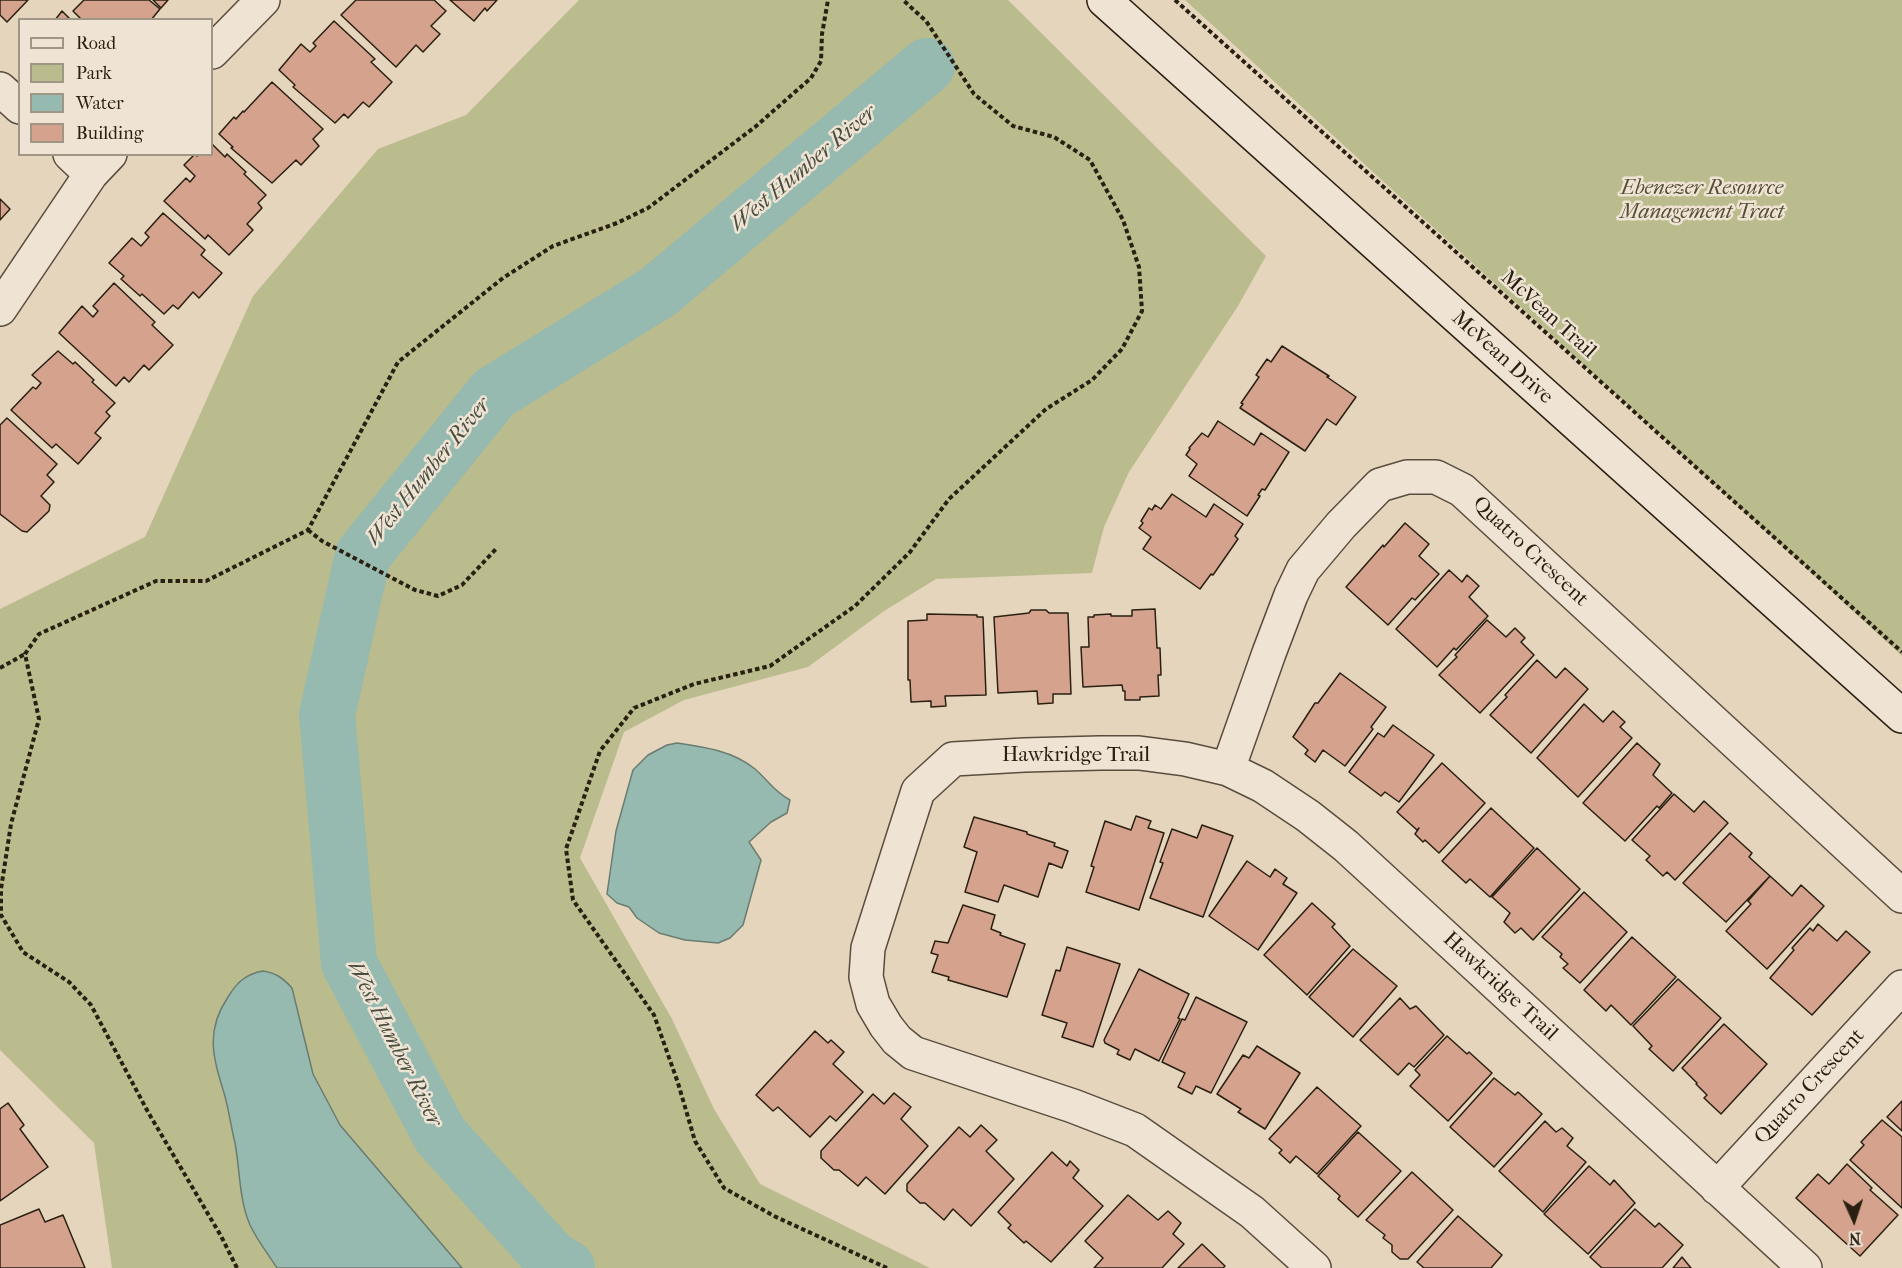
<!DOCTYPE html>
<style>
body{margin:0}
#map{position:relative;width:1902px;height:1268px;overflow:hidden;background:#e6d5bd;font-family:"IM FELL French Canon",serif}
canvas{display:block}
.legend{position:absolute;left:18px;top:18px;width:195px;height:138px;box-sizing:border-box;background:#efe4d4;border:2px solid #a09686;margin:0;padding:8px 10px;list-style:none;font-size:18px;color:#2a2012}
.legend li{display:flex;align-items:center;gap:12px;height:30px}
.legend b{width:30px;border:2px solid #a09686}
.north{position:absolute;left:1824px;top:1190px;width:60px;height:60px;-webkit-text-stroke:4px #efe4d4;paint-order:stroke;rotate:177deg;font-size:16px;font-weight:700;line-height:24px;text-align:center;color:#2a2012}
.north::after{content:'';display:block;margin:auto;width:21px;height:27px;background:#2a2012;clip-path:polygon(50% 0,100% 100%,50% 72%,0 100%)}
</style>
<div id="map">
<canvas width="1902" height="1268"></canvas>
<ul class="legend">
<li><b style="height:8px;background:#efe4d4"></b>Road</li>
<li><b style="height:16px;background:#babc8d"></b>Park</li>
<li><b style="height:16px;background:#96b9b0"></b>Water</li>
<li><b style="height:16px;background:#d4a28d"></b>Building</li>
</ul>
<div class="north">N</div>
</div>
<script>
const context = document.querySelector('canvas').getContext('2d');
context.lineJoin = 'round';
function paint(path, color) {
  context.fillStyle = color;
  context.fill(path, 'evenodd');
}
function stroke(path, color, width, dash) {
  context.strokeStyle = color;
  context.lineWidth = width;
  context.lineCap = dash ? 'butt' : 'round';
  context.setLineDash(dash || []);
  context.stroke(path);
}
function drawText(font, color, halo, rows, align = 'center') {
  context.font = font + ' "IM FELL French Canon",serif';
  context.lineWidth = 5;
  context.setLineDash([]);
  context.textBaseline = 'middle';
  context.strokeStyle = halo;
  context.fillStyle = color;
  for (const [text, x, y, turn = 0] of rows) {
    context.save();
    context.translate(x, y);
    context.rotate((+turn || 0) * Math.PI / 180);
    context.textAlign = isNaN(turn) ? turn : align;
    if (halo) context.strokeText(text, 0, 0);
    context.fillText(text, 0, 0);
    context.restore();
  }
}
const green = new Path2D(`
 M579,0H1008L1266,256L1238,306L1129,472L1104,527L1092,573L936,579L884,611L808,667L684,700L624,732L580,858L672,1019L714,1109L760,1184L930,1268H112L94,1143L0,1050V609L145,537L253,296L378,149L466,115Z
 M1185,0H1902V656Z`);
const water = new Path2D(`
 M677,743C705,747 733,751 755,769C769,781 773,791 790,800L787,813L771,822L749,842L761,860L743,925L730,938L718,943L685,940L659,933L637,918L629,907L617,903L607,894L616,831L633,770L648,755L667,745Z
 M263,971C276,973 283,978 292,988L313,1074L340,1125L462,1268H277C268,1254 257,1240 250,1225C239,1200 240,1170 235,1143C231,1127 229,1110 224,1093C213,1057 205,1031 228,997C237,982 246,974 263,971Z`);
const river = new Path2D(`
 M567,1268L551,1258L440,1135L349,963L327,715L363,555L494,393L658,292L927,66`);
const building = new Path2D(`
 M0,0H28L7,22L0,15Z
 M84,0H149L160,9L151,20H82L73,11Z
 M153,0H168L161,8Z
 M356,0H434L446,11L431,26L440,34L423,52L416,45L396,67L341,15Z
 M450,0H497L487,11L485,8L474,21Z
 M62,11L71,20H55Z
 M334,21L375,59L371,62L392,82L369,107L363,102L348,118L344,114L335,123L293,87L295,85L279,70L301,44L310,52L316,46L313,43Z
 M272,82L323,129L313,139L319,146L301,165L296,160L272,183L231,148L233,147L219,134L234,117L236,119L243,111L244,112Z
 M212,144L225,157L227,154L246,172L244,174L266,195L258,203L262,208L247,224L253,230L229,255L208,235L205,239L164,201L186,178L190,182L195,176L184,165L195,154L197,156L199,154H212Z
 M0,199L10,209L0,220Z
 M163,213L205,250L201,255L222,273L199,298L193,292L178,309L173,305L164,314L142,294L140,296L121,279L124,276L109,263L132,238L141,246L149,237L145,233Z
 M114,283L155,322L152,325L173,345L149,370L144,365L129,382L124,377L116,386L59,333L82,306L93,317L98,311L93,306Z
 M1282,346L1329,376L1327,377L1356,397L1336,425L1327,419L1305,451L1240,408L1243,404L1241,403L1259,377L1256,375L1267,359L1271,362Z
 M58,351L73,364L75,362L94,380L92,382L115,403L106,412L110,416L95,433L101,438L78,464L56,444L52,448L11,410L33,387L36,389L41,383L32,375Z
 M7,418L57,464L47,475L54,482L41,496L50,505L49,511L27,532L22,531L0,514V425Z
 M1218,421L1254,445L1261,433L1289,452L1265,490L1262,489L1258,495L1260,496L1247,516L1189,476L1197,464L1186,455L1190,449L1189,448L1202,433L1208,437Z
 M1172,494L1206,517L1214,504L1243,524L1235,536L1238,539L1213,575L1211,574L1200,589L1143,549L1151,537L1139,528L1143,523L1141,521L1149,508L1152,510L1155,505L1161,509Z
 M1405,523L1429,544L1419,556L1439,574L1415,600L1412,598L1388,625L1346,587L1383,545L1384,547Z
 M1449,570L1462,582L1467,575L1479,586L1469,597L1488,616L1456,650L1454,648L1437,667L1396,629Z
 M1155,609L1157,648H1160L1161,675H1158L1159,696L1140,697V700H1125V691H1123L1122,685L1083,687L1081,647H1089L1088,617H1094V615L1111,614V616H1132V610Z
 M1031,610H1046L1049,613H1068L1071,694H1053V703L1038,704L1037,691L998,693L994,617L1029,613Z
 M927,614L977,615V617H983L986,695L945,696L946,706L931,707V701L911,702L910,680H908V621L927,620Z
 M1487,620L1506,637L1515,628L1525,638L1521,642L1534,655L1480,713L1439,675L1457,657L1455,655Z
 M1537,660L1556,678L1565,668L1588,689L1531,753L1490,715L1507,697L1505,695Z
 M1340,673L1386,707L1371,727L1373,729L1345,766L1323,750L1315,762L1305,754L1308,750L1293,737L1315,703H1318Z
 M1584,704L1603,722L1613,711L1625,722L1620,727L1632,738L1578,797L1537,758Z
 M1393,725L1434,755L1399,802L1385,792L1381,796L1349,772L1378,733L1384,737Z
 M1637,743L1660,764L1653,775L1672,793L1659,808L1657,806L1625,841L1583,803Z
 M1442,763L1485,803L1439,853L1425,840L1423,842L1415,834L1419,828L1417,830L1397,812Z
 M1674,794L1694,812L1704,801L1728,823L1675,880L1667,872L1663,876L1646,860L1650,856L1632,840Z
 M1491,808L1534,848L1490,897L1470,879L1466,883L1442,861Z
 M1136,816L1151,821L1148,828L1164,833L1139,910L1086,892L1094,867L1091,866L1105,821L1131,830Z
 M974,817L1027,832V834L1055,843L1054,846L1068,851L1062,868L1049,863L1038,897L1004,885L998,902L965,892L977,852L964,847Z
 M1202,825L1233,836L1203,917L1150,898L1163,863L1160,862L1172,829L1197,838Z
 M1730,833L1752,853L1749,857L1770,876L1726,922L1683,883Z
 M1537,848L1580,889L1533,940L1521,928L1515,933L1504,922L1510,913L1492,897Z
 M1247,861L1270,877L1275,869L1287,878L1283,884L1297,893L1258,950L1209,916Z
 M1770,876L1792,896L1801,885L1824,906L1767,969L1726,931L1751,904L1748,901Z
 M1584,892L1627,932L1580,983L1563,968L1568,964L1560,957L1562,954L1542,937Z
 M1312,903L1335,924L1332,927L1350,946L1307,995L1264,955Z
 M963,905L995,915L991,929L1001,933L1000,935L1025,944L1007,997L948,980L949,977L932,972L938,955L931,953L935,941L948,943Z
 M1818,924L1837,941L1846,931L1870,952L1812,1015L1770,978L1794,950L1792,948L1810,928L1813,931Z
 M1632,937L1676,977L1631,1025L1611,1005L1606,1011L1584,990Z
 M1067,947L1120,964L1093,1047L1062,1037L1067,1023L1042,1015L1056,970L1060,971Z
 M1353,949L1397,986L1353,1037L1309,997Z
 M1139,969L1189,994L1178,1018L1180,1019L1159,1061L1135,1049L1130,1060L1117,1054L1119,1050L1105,1043L1104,1040Z
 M1678,979L1721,1018L1673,1071L1649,1049L1652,1046L1633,1026Z
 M1196,997L1247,1022L1211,1093L1196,1086L1192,1094L1178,1087L1185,1073L1162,1062L1182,1019L1185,1020Z
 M1400,998L1410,1009L1416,1006L1444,1035L1414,1067L1409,1063L1398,1075L1360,1040Z
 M1724,1024L1767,1064L1721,1114L1704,1098L1707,1095L1696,1084L1697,1083L1682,1068Z
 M815,1031L828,1043L831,1040L844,1052L833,1064L863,1092L836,1121L830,1116L810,1137L778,1107L773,1111L756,1095Z
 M1447,1036L1467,1054L1469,1052L1492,1073L1448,1121L1410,1086L1420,1075L1415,1070Z
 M1257,1046L1300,1073L1265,1129L1238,1112L1241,1109L1217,1094L1243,1055L1249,1058Z
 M1494,1078L1515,1095L1518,1092L1542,1114L1494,1167L1450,1127Z
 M1317,1087L1361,1126L1317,1174L1296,1156L1290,1163L1279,1153L1282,1150L1269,1139Z
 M894,1093L911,1107L901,1119L928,1146L885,1194L866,1177L858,1186L839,1170H834L821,1158V1151L873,1094L884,1104Z
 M1902,1101V1131L1887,1117Z
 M8,1103L24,1125L20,1129L48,1167L0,1201V1109Z
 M1882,1120L1902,1137V1208L1850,1160L1864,1145L1861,1142Z
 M1545,1121L1556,1132L1562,1128L1573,1138L1567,1146L1586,1162L1543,1212L1499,1171Z
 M981,1125L997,1140L986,1151L1014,1179L971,1226L953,1209L944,1220L925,1203H920L907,1191V1184L959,1127L970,1137Z
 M1358,1132L1401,1171L1358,1217L1338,1199L1340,1196L1318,1176Z
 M1052,1152L1067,1166L1070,1161L1079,1170L1073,1178L1103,1206L1051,1262L1026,1241L1024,1243L1008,1228L1011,1225L998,1212Z
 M1847,1164L1872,1188L1870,1190L1898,1215L1860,1256L1796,1198L1818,1174L1829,1184Z
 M1589,1166L1610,1185L1614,1180L1635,1203L1588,1254L1544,1214Z
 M1412,1172L1453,1210L1408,1259H1400L1392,1252V1245L1383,1238L1385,1235L1366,1220Z
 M1128,1195L1158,1220L1168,1211L1181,1223L1173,1234L1184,1244L1162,1268H1094L1103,1258L1085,1241Z
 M39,1209L45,1222L63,1215L85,1268H0V1225Z
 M1635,1209L1655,1227L1659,1223L1683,1245L1662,1268H1602L1590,1257Z
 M1458,1216L1502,1255L1491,1268H1424L1417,1262Z
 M1202,1244L1225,1266L1223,1268H1178Z
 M1682,1257L1691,1268H1673Z`);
const path = new Path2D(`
 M1175,0L1902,652
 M308,530L322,541L415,590L438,596L462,585L497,548
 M0,668L25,654
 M237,1268L221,1236L148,1112L91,1005L69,982L23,952L1,915V889L11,824L39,719L25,654L39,634L156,581H206L308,530L398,362L503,278L553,246L617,223L648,208L755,127L811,78L821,61L822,34L828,0
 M887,1268L774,1216L724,1188L695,1141L678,1083L654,1015L573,900L566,849L600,751L634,708L694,684L770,666L855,606L910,552L949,499L1046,409L1092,380L1122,349L1142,311L1139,267L1123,220L1090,160L1054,137L1013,126L974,94L926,21L903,0`);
const minor = new Path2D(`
 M212,52L263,0
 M0,89L20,107
 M70,154L91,174
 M0,309L91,174L110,154
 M1228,769L1269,653L1291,595L1303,570L1341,525L1380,485L1407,477H1436L1462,490L1902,896
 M1717,1188L1902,987
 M1314,1268L1252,1212L1135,1130L1073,1106L913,1053L897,1040L886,1026L873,1004L866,977L868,948L918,791L953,759L1024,755L1100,753H1139L1185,759L1228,769L1263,786L1308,816L1346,846L1805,1268`);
const secondary = new Path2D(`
 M1104,0L1902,716`);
const parkNames = [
 ["Ebenezer Resource",1702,189],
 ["Management Tract",1702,213]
];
const streetNames = [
 ["McVean Trail",1548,315,42],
 ["McVean Drive",1502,358,42],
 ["Quatro Crescent",1530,552,43],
 ["Hawkridge Trail",1076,756],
 ["Hawkridge Trail",1500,987,43],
 ["Quatro Crescent",1810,1087,-47]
];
const waterNames = [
 ["West Humber River",804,169,-40],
 ["West Humber River",429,472,-51],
 ["West Humber River",394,1044,63]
];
paint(green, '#babc8d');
paint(water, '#96b9b0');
stroke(water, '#6b7c71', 1.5);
stroke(river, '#96b9b0', 56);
paint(building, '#d4a28d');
stroke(building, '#2a2012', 1.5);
stroke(minor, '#594d3d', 36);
stroke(secondary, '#2a2012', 36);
stroke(path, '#2a2012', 4, [4.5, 3]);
stroke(minor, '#efe4d4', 33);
stroke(secondary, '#efe4d4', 33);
drawText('italic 21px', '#554f37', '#efe4d4', parkNames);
drawText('21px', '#2a2012', '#efe4d4', streetNames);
drawText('italic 22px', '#4a4e41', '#efe4d4', waterNames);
</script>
